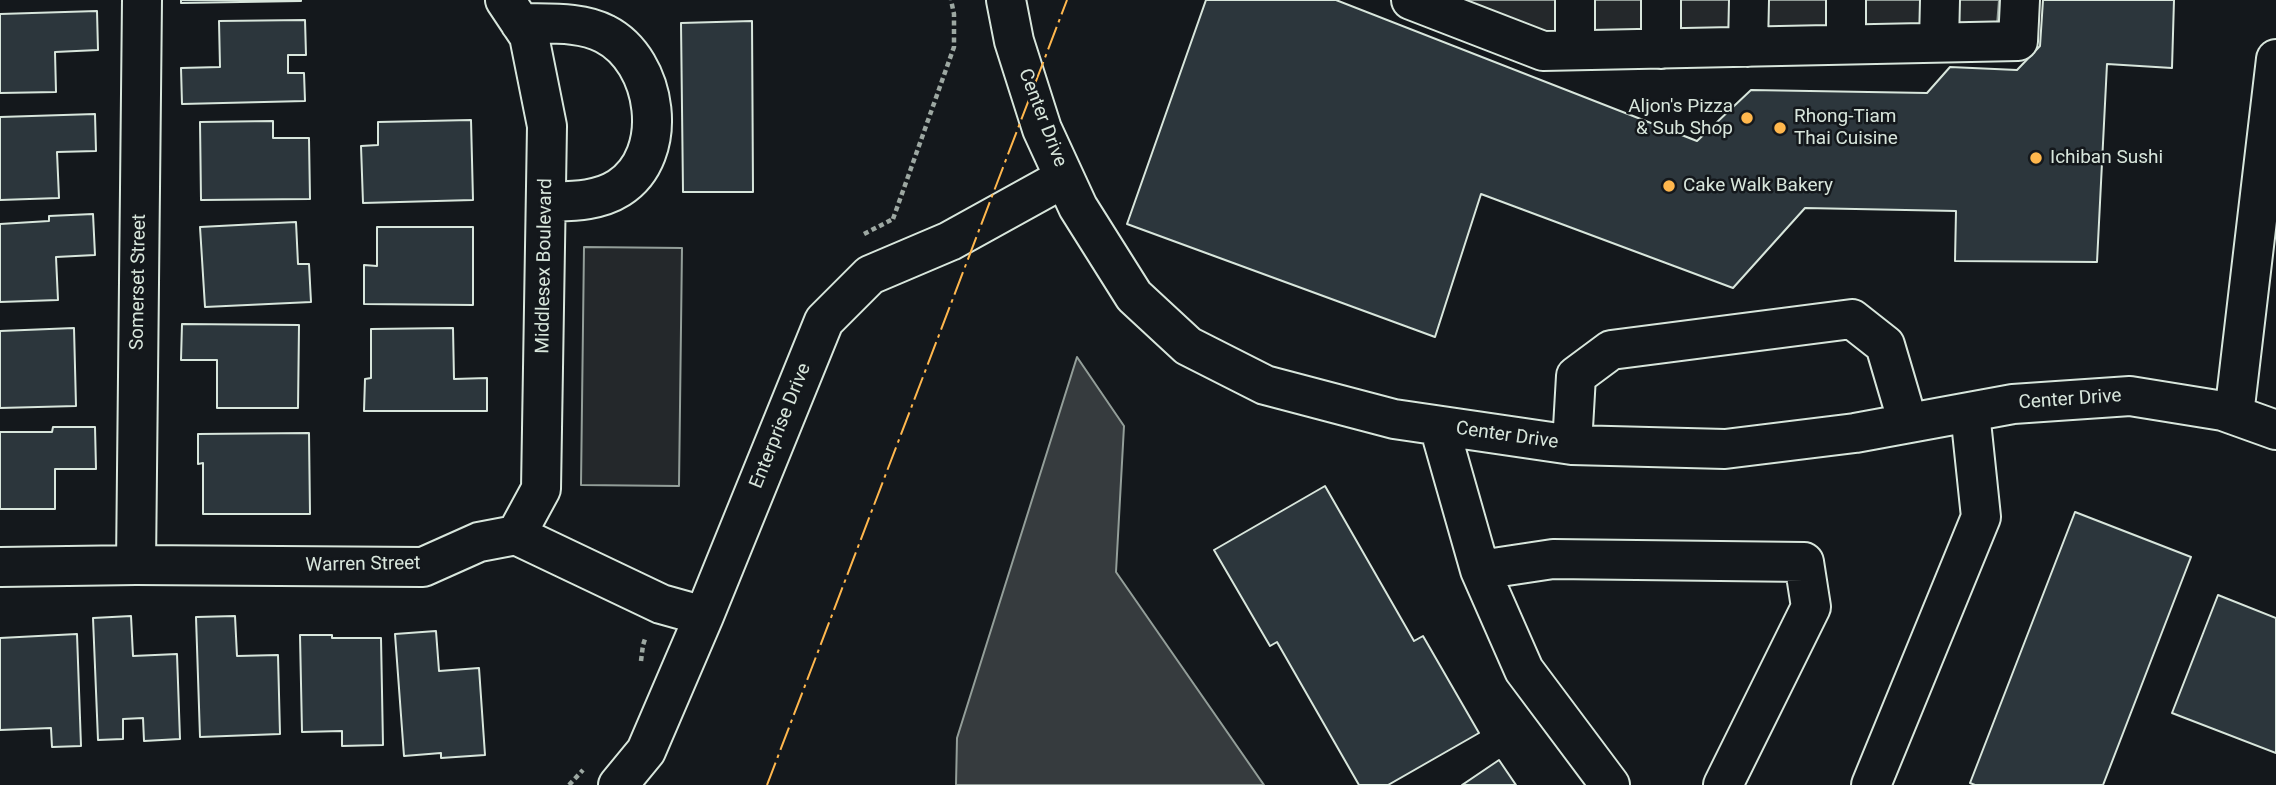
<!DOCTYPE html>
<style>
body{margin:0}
canvas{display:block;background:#14181c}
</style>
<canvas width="2276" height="785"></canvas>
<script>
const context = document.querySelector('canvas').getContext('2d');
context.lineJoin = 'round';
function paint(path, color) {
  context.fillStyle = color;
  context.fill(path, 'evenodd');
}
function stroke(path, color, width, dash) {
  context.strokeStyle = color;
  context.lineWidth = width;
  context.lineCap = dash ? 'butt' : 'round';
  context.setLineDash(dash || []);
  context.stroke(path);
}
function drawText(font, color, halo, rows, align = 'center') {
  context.font = font + ' Roboto,sans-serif';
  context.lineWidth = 5;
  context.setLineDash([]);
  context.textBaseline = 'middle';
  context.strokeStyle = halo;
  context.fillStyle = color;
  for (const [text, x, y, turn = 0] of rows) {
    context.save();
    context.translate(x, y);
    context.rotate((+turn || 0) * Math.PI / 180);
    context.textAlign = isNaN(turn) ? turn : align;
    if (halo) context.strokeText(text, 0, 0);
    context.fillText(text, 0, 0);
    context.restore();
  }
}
const parking = new Path2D(`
 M1463,0H1999L1997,25L1541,33Z
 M584,247L682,248L679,486L581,485Z`);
const water = new Path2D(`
 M1077,357L1124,426L1116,572L1264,785H956L957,738Z`);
const building = new Path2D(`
 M181,0H301V1L181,3Z
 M1206,0H1336L1697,141L1751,90L1927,93L1950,67L2017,70L2040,46L2043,0H2174L2172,68L2107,64L2097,262L1955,261L1956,211L1805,208L1733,288L1481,194L1435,337L1127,224Z
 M97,11L98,50L55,52L56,92L0,93V14Z
 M305,20L306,55H288V73H304L305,101L182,104L181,68L220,67L219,21Z
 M752,21L753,192H683L681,23Z
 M95,114L96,151L57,152L59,198L0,200V117Z
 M471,120L473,200L363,203L361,146L378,145V122Z
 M273,121V138H309L310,199L201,200L200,122Z
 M93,214L95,255L56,257L58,300L0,302V224L49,221V216Z
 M296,222L298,264H309L311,302L205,307L200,227Z
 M377,227H473V305L364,304V265L377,266Z
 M182,324L299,325L298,408H217V360H181Z
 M74,328L76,406L0,408V331Z
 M453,328L454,379L487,378V411H364L365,379L371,378V329Z
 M53,427H95L96,469H55V509H0V432H52Z
 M309,433L310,514H203V463L198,464V434Z
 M1325,486L1414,641L1423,636L1479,733L1388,785H1359L1277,642L1270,646L1214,550Z
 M2075,512L2191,557L2103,785H1975L1970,783Z
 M2218,595L2276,618V753L2172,713Z
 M131,616L133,656L177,654L180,739L144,741L143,718L123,719V739L98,740L93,618Z
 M235,616L237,656L278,655L280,734L200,737L196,617Z
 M436,631L439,671L479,668L485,755L441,758V753L404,756L395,634Z
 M77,634L81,746L52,747L51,728L0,730V638Z
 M300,635H332V638H381L383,745L342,746V731L302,732Z
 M1499,760L1516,785H1462Z`);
const path = new Path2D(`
 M893,219L954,47V14L951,0
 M864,234L893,219
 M641,661L643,645L645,639
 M569,785L583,770`);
const minor = new Path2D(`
 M505,0L529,36L547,126L541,489L516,535
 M1006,0L1014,41L1042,129L1078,207L1134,296L1188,346L1265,385L1394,419L1572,445L1725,449L1855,433L2013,404L2130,396L2223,411L2276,430
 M1411,0L1543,51L2018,41L2020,0
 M1661,0V49
 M520,23C547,24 581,21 605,34C658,61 671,155 619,188C597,202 570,201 546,202
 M1939,42L1940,0
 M1846,44V0
 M1748,47L1749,0
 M1575,50V0
 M2234,415L2276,59
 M1439,426L1480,570L1524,670L1610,785
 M1572,445L1576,376L1611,350L1852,319L1885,345L1908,423
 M136,565L142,0
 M0,567L136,565L423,567L479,542L516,535L661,604L704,616
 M1480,570L1553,559L1804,562L1811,607L1723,785
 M618,785L646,751L704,616L824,321L870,275L950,241L1064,178
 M1871,785L1981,517L1970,412`);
const power = new Path2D(`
 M767,785L1067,0`);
const markers = [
 [1747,118,7,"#ffb74d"],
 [1780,128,7,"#ffb74d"],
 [2036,158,7,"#ffb74d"],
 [1669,186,7,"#ffb74d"]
];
const poiNames = [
 ["Aljon's Pizza",1733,107,"right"],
 ["& Sub Shop",1733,129,"right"],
 ["Rhong-Tiam",1794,117],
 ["Thai Cuisine",1794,139],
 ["Ichiban Sushi",2050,158],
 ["Cake Walk Bakery",1683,186]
];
const streetNames = [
 ["Center Drive",1042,118,69],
 ["Middlesex Boulevard",545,266,-89],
 ["Somerset Street",139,282,-89],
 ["Center Drive",2070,400,-4],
 ["Enterprise Drive",781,426,-68],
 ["Center Drive",1507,436,8],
 ["Warren Street",363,565,-1]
];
paint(parking, '#24282b');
stroke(parking, '#939e99', 2);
paint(water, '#363b3e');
stroke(water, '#939e99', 2);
paint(building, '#2c363c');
stroke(building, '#d8e6dc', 2);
stroke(minor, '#d8e6dc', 42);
stroke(path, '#9da8a2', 4.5, [5, 3.5]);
stroke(minor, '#14181c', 38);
stroke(power, '#ffb74d', 2, [24, 5, 3.5, 5]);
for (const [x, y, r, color] of markers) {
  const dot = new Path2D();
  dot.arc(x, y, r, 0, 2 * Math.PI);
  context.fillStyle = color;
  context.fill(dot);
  stroke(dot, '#14181c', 2.5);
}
drawText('19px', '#d8e6dc', '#14181c', poiNames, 'left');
drawText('19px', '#d8e6dc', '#14181c', streetNames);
</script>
